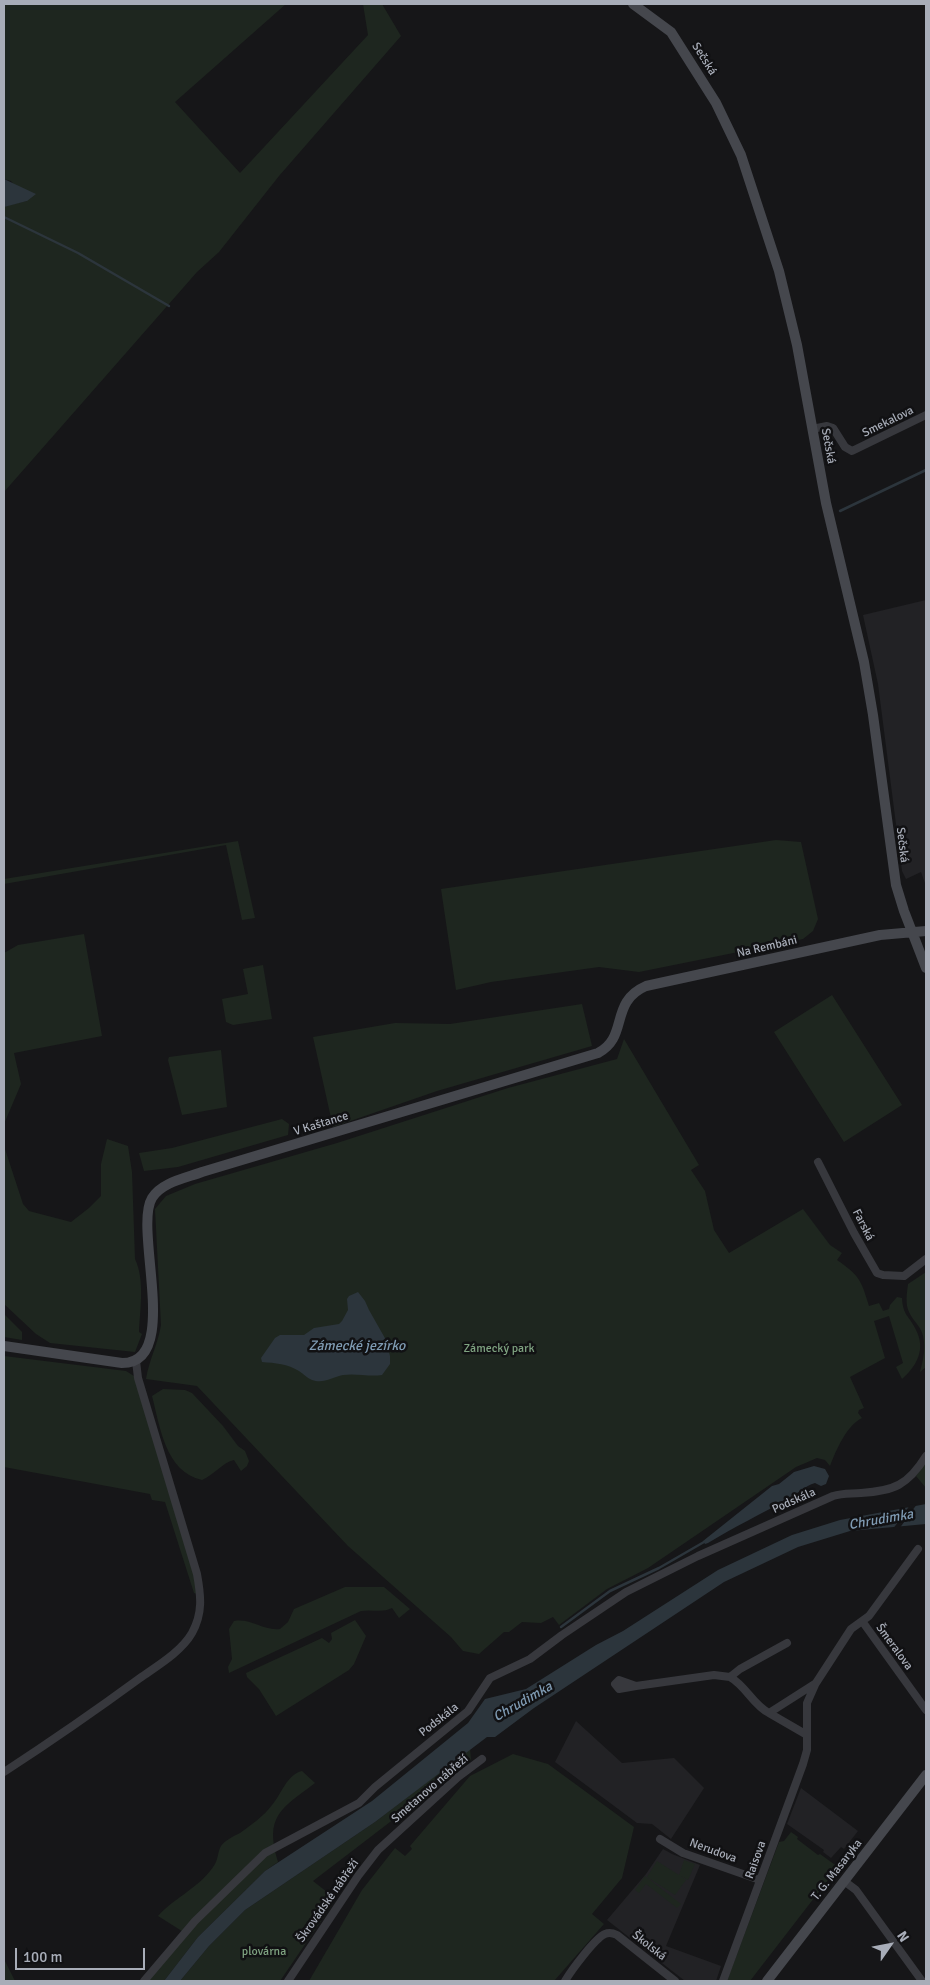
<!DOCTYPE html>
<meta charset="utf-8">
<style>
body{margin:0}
#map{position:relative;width:930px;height:1985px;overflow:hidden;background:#161618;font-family:Signika,sans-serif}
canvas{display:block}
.frame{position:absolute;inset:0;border:5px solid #a8adb8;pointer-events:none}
.north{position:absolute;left:865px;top:1920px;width:50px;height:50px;-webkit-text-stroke:4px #111113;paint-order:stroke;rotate:57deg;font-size:14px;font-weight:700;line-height:20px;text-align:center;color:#a8adb8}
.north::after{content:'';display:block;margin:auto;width:18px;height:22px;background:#a8adb8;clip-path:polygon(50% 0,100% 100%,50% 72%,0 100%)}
.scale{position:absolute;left:15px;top:1948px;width:130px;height:22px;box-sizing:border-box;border:2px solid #a8adb8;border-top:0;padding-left:6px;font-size:15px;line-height:18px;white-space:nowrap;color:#a8adb8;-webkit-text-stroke:4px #111113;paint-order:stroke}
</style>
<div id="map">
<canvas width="930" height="1985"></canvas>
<div class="frame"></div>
<div class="north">N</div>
<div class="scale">100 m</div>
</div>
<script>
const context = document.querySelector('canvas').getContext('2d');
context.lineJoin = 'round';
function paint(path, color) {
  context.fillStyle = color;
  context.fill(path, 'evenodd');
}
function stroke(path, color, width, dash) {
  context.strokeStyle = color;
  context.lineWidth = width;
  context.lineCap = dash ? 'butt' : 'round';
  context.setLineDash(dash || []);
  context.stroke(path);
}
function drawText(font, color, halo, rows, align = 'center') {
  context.font = font + ' Signika,sans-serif';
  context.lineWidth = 5;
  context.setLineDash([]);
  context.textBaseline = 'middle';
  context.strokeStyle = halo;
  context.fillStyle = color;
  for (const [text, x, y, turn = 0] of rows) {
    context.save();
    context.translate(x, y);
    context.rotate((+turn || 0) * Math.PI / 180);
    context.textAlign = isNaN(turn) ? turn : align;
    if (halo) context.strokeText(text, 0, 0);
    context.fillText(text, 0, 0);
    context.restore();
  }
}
const built = new Path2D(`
 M926,600V886L921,872L906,879L902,871L878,684L863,615Z
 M576,1721L622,1763L674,1758L704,1788L671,1839L652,1824L637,1823L555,1762Z
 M801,1788L858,1831L844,1849L841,1847L831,1858L823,1852L824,1850L787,1824Z
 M663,1849L672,1854L700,1865L666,1946L721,1966L716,1981H685L607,1920L646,1874Z`);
const green = new Path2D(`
 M4,4H286L175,102L240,173L368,35L363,4H382L401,36L279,176L219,252L197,272L4,492V206L27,201L11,181L4,179Z
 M776,840L801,842L818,919L813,931L803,939L639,972L599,967L491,982L456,990L441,889Z
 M238,841L255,918L242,920L226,845L4,884V879Z
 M84,934L102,1036L14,1053L21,1084L4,1124V953L18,945Z
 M263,965L272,1019L233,1025L226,1022L222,999L248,994L243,969Z
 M832,995L902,1105L844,1142L774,1032Z
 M582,1004L592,1046L437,1091L333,1127L313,1037L395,1023L450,1024Z
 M624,1039L699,1165L691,1170L705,1191L714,1230L729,1253L803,1209L830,1245L842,1253L837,1260C860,1276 861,1280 869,1306L879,1303L883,1311L889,1309L890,1305L897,1297L902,1298C903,1316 909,1315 916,1330C926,1349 917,1366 902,1379L896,1367L903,1363L889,1316L874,1321L885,1358L850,1377L864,1408L859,1410L858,1413L862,1418C847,1425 836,1450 830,1466L825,1460L817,1458L796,1467L648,1568L607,1589L559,1625L553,1617L541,1623L522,1622L509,1632H504L479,1654L463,1651L451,1637L348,1546L197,1386L146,1379C149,1360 158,1344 161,1325L155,1209L166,1196L195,1184L337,1143L508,1088L617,1059Z
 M221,1050L227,1107L182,1115L168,1060L169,1057Z
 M282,1119L289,1124L288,1135L178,1167L144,1171L139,1153L172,1148Z
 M107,1139L128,1146L132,1172L135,1259C145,1280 140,1309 139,1332L142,1334L135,1352L50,1343L36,1334L4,1304V1146L23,1204L29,1211L71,1222L89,1208L101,1196V1164Z
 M926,1272V1367L920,1372C923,1360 926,1349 923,1336C921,1326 913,1321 909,1312C905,1304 907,1292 908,1284Z
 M4,1314L22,1332V1340L4,1337Z
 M4,1356L126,1371L134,1376L194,1575L197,1594L194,1593L165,1502L152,1500L150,1494L4,1467Z
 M163,1389L185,1390L192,1393L223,1426L238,1446L245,1451L249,1461L247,1466L241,1471L234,1460C223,1462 214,1475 202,1480C165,1472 160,1426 152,1396Z
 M926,1461V1488L916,1476Z
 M345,1587H384L410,1609L399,1618L392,1608C383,1613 372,1609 361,1611L229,1673L228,1667L232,1659L229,1629L234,1621C251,1618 263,1631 280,1629L288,1622L294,1609Z
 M355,1620L366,1636L354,1664L349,1670L276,1716L259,1689L247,1677L246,1673L322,1638L329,1643L332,1639L331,1633Z
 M470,1749L471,1760L313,1881L336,1899L280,1981H180L209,1946L245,1910L375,1822Z
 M513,1754L548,1764L634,1827L622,1878L592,1914L604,1924L554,1981H309L362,1890L395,1848L405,1856L412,1849L410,1846L470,1776Z
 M302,1771L315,1783C281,1809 264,1816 278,1862L265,1871L198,1937L164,1981H148L185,1933L158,1916C175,1897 201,1887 215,1864C218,1859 218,1851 221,1846C224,1841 234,1836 240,1833C251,1825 264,1816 272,1805C281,1795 287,1774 302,1771Z
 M791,1832L798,1837L797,1839L818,1855L820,1854L838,1867L750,1981H727L779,1842L784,1841Z
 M684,1860L695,1864L688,1880L681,1876L686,1880L675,1895L647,1877L657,1861L679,1875Z
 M645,1876L681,1904L677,1908L646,1884L639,1893L635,1890Z
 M4,1959L15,1981H4Z`);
const water = new Path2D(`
 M4,179L36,194L27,201L4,207Z
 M358,1292L365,1301L369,1310L386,1340L390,1356V1364L382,1375C369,1377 356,1373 343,1375C332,1377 324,1384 312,1380C307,1378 304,1374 299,1371C288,1364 275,1363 262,1362L261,1358L275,1338L280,1335H304L314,1328L339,1324L342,1321L348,1310L347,1299L349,1296Z
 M814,1466L825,1469L829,1476L826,1484L821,1486L815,1483C805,1486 797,1494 788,1499C761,1514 734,1527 708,1543L705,1544L703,1541L772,1486L779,1484L794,1472Z
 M926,1504V1524L850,1531L798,1547L724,1582L534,1708L495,1737H487L375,1822L245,1910L209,1946L180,1981H164L198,1937L265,1871L372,1801L468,1723L485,1699L526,1689L596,1645L623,1631L718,1570L792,1535L840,1520Z`);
const pier = new Path2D(`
 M917,1504L899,1529H893L910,1505Z`);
const stream = new Path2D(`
 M4,217L78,253L169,306
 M840,511L926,470
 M561,1627L610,1591L659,1568L704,1542`);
const street = new Path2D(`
 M812,429L827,426L833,428L845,447L852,451L926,415
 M818,1162L854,1233L877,1273L883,1275L904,1276L926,1259
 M862,1621L926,1710
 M787,1643L740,1669L730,1677C746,1686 753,1705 769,1713L816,1683L851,1629L869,1616L918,1549
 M636,1686L619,1689L615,1684L619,1680L636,1686L714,1675L730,1677
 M769,1713L807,1735V1703L815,1685
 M4,1772C50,1742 95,1711 140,1678C157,1666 181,1652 192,1633C203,1613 201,1596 197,1574L138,1378L136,1361
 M660,1839L683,1853L760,1880
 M844,1881L856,1890L922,1981
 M144,1981L195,1921L265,1853L359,1803L375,1787L468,1711L490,1678L530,1659L562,1635L626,1592L698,1556L833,1496C843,1493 851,1494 861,1493C894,1491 908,1485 926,1456
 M288,1981L358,1876L378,1850L458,1777L482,1759
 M565,1981C571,1971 595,1938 605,1934C609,1932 613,1933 617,1935L675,1981
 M723,1981L803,1764L807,1750V1735`);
const secondary = new Path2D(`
 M633,4L671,32L716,103L741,155L779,271L797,345L826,503L864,662L873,715L896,885L904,911L926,968
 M4,1346L122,1363C182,1363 133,1229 152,1198C162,1182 186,1178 202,1172L598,1053C629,1037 609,1002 646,986L880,935L926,931
 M767,1981L926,1775`);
const streetNames = [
 ["Sečská",704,59,58],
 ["Smekalova",888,422,-26],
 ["Sečská",828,446,80],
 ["Sečská",902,845,83],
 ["Na Rembáni",767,947,-13],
 ["V Kaštance",321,1124,-17],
 ["Farská",863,1225,63],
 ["Podskála",794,1501,-24],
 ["Šmeralova",894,1647,54],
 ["Podskála",439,1720,-38],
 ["Smetanovo nábřeží",430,1789,-41],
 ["Nerudova",713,1851,20],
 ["Raisova",756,1860,-70],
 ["T. G. Masaryka",837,1870,-52],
 ["Škrovádské nábřeží",328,1901,-55],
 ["Školská",649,1946,38]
];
const parkNames = [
 ["Zámecký park",499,1349],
 ["plovárna",264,1952]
];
const waterNames = [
 ["Zámecké jezírko",357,1346],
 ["Chrudimka",881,1520,-10],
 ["Chrudimka",523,1702,-30]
];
paint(built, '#222225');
paint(green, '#1e261f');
paint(water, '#2c353c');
paint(pier, '#161618');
stroke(stream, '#2c353c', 2.5);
stroke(street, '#37383d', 8);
stroke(secondary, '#45474d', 10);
drawText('12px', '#a8adb8', '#111113', streetNames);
drawText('12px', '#7fa381', '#111113', parkNames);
drawText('italic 14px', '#7f9bb3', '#111113', waterNames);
</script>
